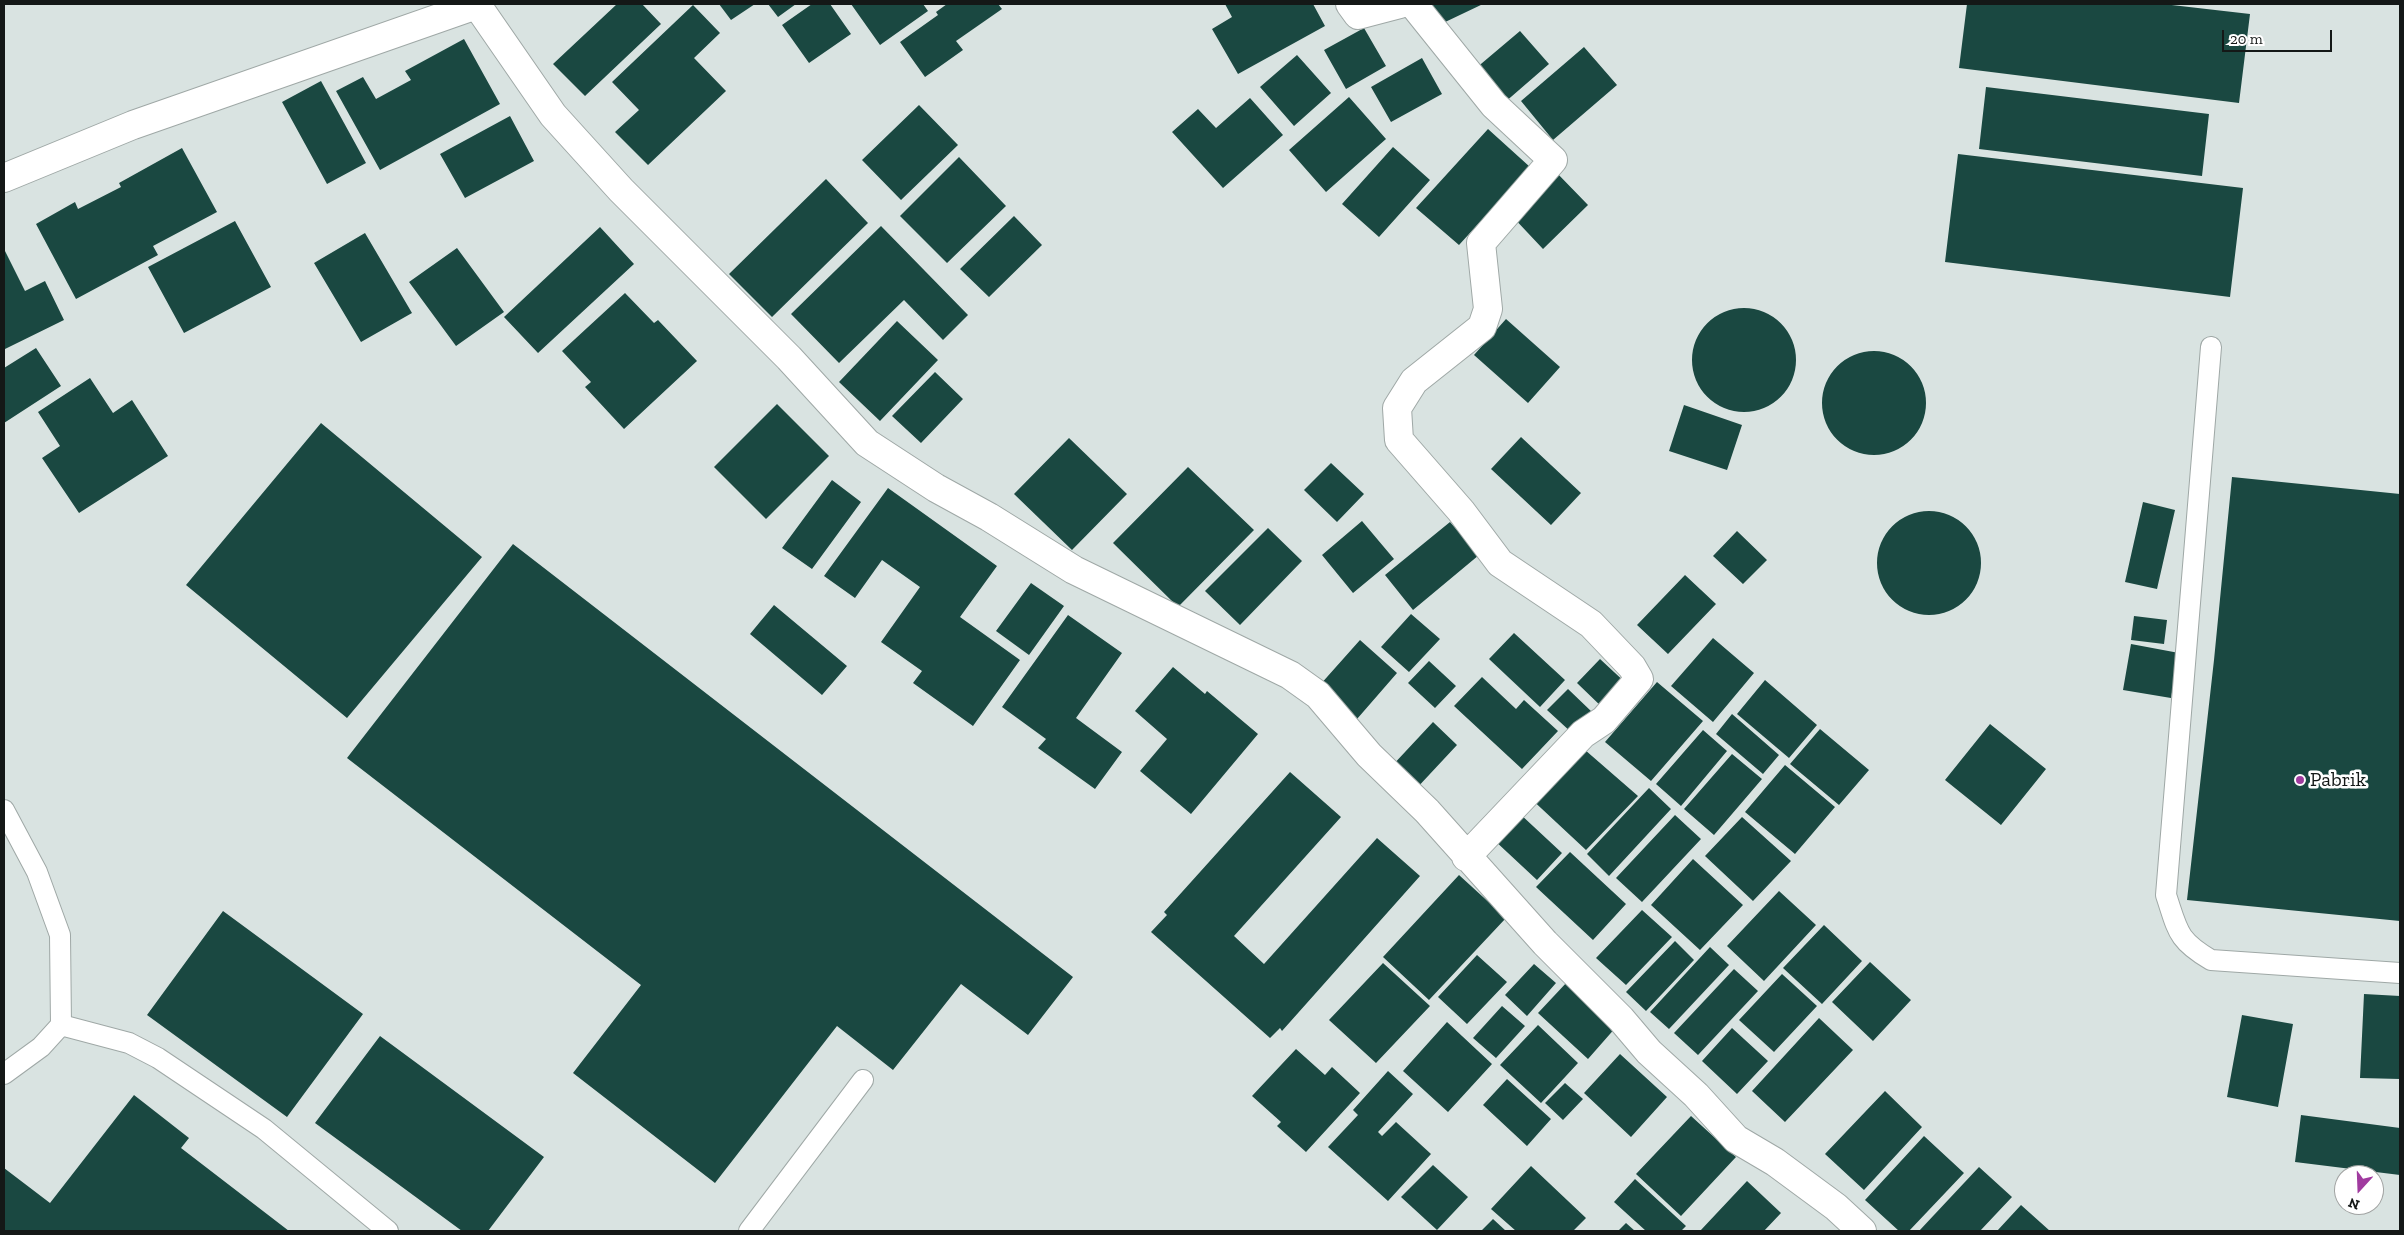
<!DOCTYPE html>
<style>
body{margin:0}
#map{position:relative;width:2404px;height:1235px;overflow:hidden;background:#d9e3e1;font-family:"Zilla Slab",serif}
canvas{display:block}
.frame{position:absolute;inset:0;border:5px solid #141817;pointer-events:none}
.north{position:absolute;left:2334px;top:1165px;width:50px;height:50px;box-sizing:border-box;background:#fff;border:1px solid #a1a3a2;border-radius:50%;rotate:200deg;font-size:14px;font-weight:700;line-height:20px;text-align:center;color:#141817}
.north::after{content:'';display:block;margin:auto;width:18px;height:22px;background:#a03b9f;clip-path:polygon(50% 0,100% 100%,50% 72%,0 100%)}
.scale{position:absolute;left:2222px;top:30px;width:110px;height:22px;box-sizing:border-box;border:2px solid #141817;border-top:0;padding-left:6px;font-size:15px;line-height:18px;white-space:nowrap;color:#141817;-webkit-text-stroke:4px #fff;paint-order:stroke}
</style>
<div id="map">
<canvas width="2404" height="1235"></canvas>
<div class="frame"></div>
<div class="north">N</div>
<div class="scale">20 m</div>
</div>
<script>
const context = document.querySelector('canvas').getContext('2d');
context.lineJoin = 'round';
function paint(path, color) {
  context.fillStyle = color;
  context.fill(path, 'evenodd');
}
function stroke(path, color, width, dash) {
  context.strokeStyle = color;
  context.lineWidth = width;
  context.lineCap = dash ? 'butt' : 'round';
  context.setLineDash(dash || []);
  context.stroke(path);
}
function drawText(font, color, halo, rows, align = 'center') {
  context.font = font + ' "Zilla Slab",serif';
  context.lineWidth = 5;
  context.setLineDash([]);
  context.textBaseline = 'middle';
  context.strokeStyle = halo;
  context.fillStyle = color;
  for (const [text, x, y, turn = 0] of rows) {
    context.save();
    context.translate(x, y);
    context.rotate((+turn || 0) * Math.PI / 180);
    context.textAlign = isNaN(turn) ? turn : align;
    if (halo) context.strokeText(text, 0, 0);
    context.fillText(text, 0, 0);
    context.restore();
  }
}
const building = new Path2D(`
 M617,4H642L661,24L585,96L553,64Z
 M719,4H755L731,20Z
 M768,4H796L778,17Z
 M812,4H830L851,34L809,63L782,25Z
 M851,4H923L928,11L880,45Z
 M947,4H998L1002,9L956,41L963,50L925,77L900,42L938,15L936,12Z
 M1225,4H1313L1325,26L1238,74L1212,29L1232,17Z
 M1431,4H1483L1441,24Z
 M1967,4H2163L2250,14L2239,103L1959,68Z
 M693,5L720,33L694,58L726,91L648,165L615,132L639,110L612,82Z
 M1364,28L1386,66L1346,89L1324,50Z
 M1520,31L1549,64L1504,103L1475,69Z
 M464,39L500,104L380,170L336,91L363,77L376,99L411,80L405,71Z
 M1584,47L1617,85L1553,140L1521,101Z
 M1297,55L1331,93L1294,126L1260,87Z
 M1422,58L1442,94L1391,122L1371,87Z
 M321,81L366,163L327,184L282,102Z
 M1986,87L2209,114L2202,176L1979,149Z
 M1349,97L1386,139L1326,192L1289,150Z
 M1250,98L1283,135L1223,188L1172,132L1198,109L1216,128Z
 M919,105L958,145L901,200L862,160Z
 M510,116L534,161L465,198L440,154Z
 M1488,129L1530,167L1459,245L1416,208Z
 M1393,147L1430,180L1379,237L1342,204Z
 M182,148L217,212L153,246L158,255L76,299L36,224L75,202L78,209L121,187L119,183Z
 M1958,154L2243,188L2230,297L1945,262Z
 M959,157L1006,206L947,263L900,216Z
 M1555,171L1588,205L1543,249L1511,215Z
 M826,179L868,223L772,317L729,274Z
 M1014,216L1042,245L989,297L960,269Z
 M235,221L271,287L184,333L148,267Z
 M881,226L968,315L943,340L904,300L839,363L791,314Z
 M600,227L634,264L538,353L504,317Z
 M365,233L412,313L361,342L314,263Z
 M457,248L504,312L456,346L409,282Z
 M4,249L25,291L45,281L64,320L5,349Z
 M625,293L654,323L658,320L697,361L624,429L585,387L591,382L562,351Z
 M1692 360a52 52 0 1 1 104 0a52 52 0 1 1-104 0Z
 M1506,319L1560,367L1528,403L1474,355Z
 M897,321L938,360L880,421L839,382Z
 M36,348L61,386L4,423V368Z
 M1822 403a52 52 0 1 1 104 0a52 52 0 1 1-104 0Z
 M935,372L963,399L921,443L892,416Z
 M90,378L113,413L132,400L168,456L79,513L42,458L60,446L38,412Z
 M777,404L829,456L766,519L714,467Z
 M1684,405L1742,425L1727,470L1669,451Z
 M321,423L482,557L347,718L186,585Z
 M1521,437L1581,493L1551,525L1491,469Z
 M1069,438L1127,494L1072,550L1014,494Z
 M1331,463L1364,494L1337,522L1304,490Z
 M1188,467L1254,530L1178,607L1113,543Z
 M2232,477L2400,494V921L2187,900L2214,660Z
 M832,480L861,502L812,569L782,548Z
 M888,488L997,566L960,617L1020,660L973,726L913,683L922,671L881,642L920,587L882,560L855,598L824,576Z
 M2143,502L2175,510L2157,589L2125,582Z
 M1877 563a52 52 0 1 1 104 0a52 52 0 1 1-104 0Z
 M1362,521L1394,559L1353,593L1322,555Z
 M1450,522L1479,555L1413,610L1385,575Z
 M1268,528L1302,561L1240,625L1205,591Z
 M1737,531L1767,560L1743,584L1713,556Z
 M513,544L1073,977L1028,1035L961,984L893,1070L837,1026L715,1183L573,1073L641,985L347,758Z
 M1685,575L1716,604L1668,654L1637,625Z
 M1031,583L1064,606L1029,655L996,631Z
 M774,605L847,666L822,695L750,634Z
 M1411,614L1440,639L1409,672L1381,647Z
 M1068,615L1122,653L1076,718L1122,752L1095,789L1038,748L1046,739L1002,707Z
 M2134,616L2167,620L2164,644L2131,640Z
 M1514,633L1565,680L1540,707L1489,659Z
 M1713,638L1754,673L1713,722L1671,686Z
 M1360,640L1397,673L1357,719L1319,686Z
 M2131,644L2179,653L2171,698L2123,690Z
 M1600,659L1628,685L1604,709L1577,683Z
 M1429,661L1456,686L1435,708L1408,683Z
 M1173,667L1205,694L1207,691L1258,734L1191,814L1140,771L1167,739L1135,711Z
 M1482,677L1516,709L1524,700L1558,731L1522,769L1454,706Z
 M1765,680L1817,725L1789,758L1737,714Z
 M1657,682L1703,721L1651,781L1605,742Z
 M1568,689L1592,712L1572,733L1547,710Z
 M1732,714L1779,755L1763,774L1716,734Z
 M1433,722L1457,745L1415,790L1391,767Z
 M1990,724L2046,769L2001,825L1945,780Z
 M1820,729L1869,770L1839,805L1790,764Z
 M1703,730L1727,751L1681,806L1656,784Z
 M1577,743L1638,796L1586,850L1527,795Z
 M1732,754L1762,779L1714,835L1684,809Z
 M1785,765L1835,807L1795,854L1745,812Z
 M1290,772L1341,817L1234,936L1264,964L1377,838L1420,876L1282,1031L1280,1028L1270,1038L1151,932L1167,915L1164,912Z
 M1649,788L1671,809L1609,876L1587,854Z
 M1519,813L1562,853L1537,880L1493,839Z
 M1675,815L1701,839L1642,902L1616,878Z
 M1742,817L1791,861L1753,901L1705,856Z
 M1570,852L1626,904L1593,940L1536,887Z
 M1693,859L1743,905L1700,950L1651,905Z
 M1459,875L1506,918L1429,1000L1383,957Z
 M1779,891L1816,925L1764,981L1727,946Z
 M1642,910L1672,937L1626,985L1596,958Z
 M223,911L363,1014L287,1117L147,1015Z
 M1824,925L1862,961L1822,1004L1783,968Z
 M1675,941L1694,960L1646,1011L1626,992Z
 M1710,947L1729,965L1669,1029L1650,1012Z
 M1477,955L1507,982L1467,1024L1438,997Z
 M1870,962L1911,1000L1873,1041L1832,1002Z
 M1383,963L1430,1006L1376,1063L1329,1020Z
 M1534,964L1556,983L1527,1016L1505,995Z
 M1734,969L1758,991L1698,1055L1674,1033Z
 M1782,974L1817,1006L1774,1052L1739,1020Z
 M1568,981L1617,1026L1588,1059L1538,1013Z
 M2364,994L2400,996V1079L2360,1078Z
 M1502,1006L1525,1026L1496,1058L1473,1038Z
 M2242,1015L2293,1024L2278,1107L2227,1097Z
 M1819,1018L1853,1050L1785,1122L1752,1091Z
 M1447,1022L1492,1064L1448,1112L1403,1071Z
 M1538,1025L1578,1063L1541,1103L1500,1065Z
 M1732,1028L1768,1061L1737,1094L1702,1061Z
 M380,1036L544,1157L488,1231H462L315,1123Z
 M1296,1049L1325,1075L1332,1067L1360,1093L1306,1152L1277,1126L1281,1122L1252,1096Z
 M1620,1054L1667,1097L1631,1137L1584,1093Z
 M1388,1071L1413,1094L1378,1132L1382,1136L1396,1122L1431,1154L1388,1201L1328,1147L1358,1115L1353,1110Z
 M1507,1079L1551,1119L1527,1146L1483,1105Z
 M1565,1083L1583,1099L1563,1120L1545,1103Z
 M1885,1091L1922,1127L1864,1190L1825,1154Z
 M134,1095L189,1138L181,1148L289,1231H4V1168L50,1203Z
 M2301,1115L2400,1128V1175L2295,1162Z
 M1691,1116L1736,1157L1681,1216L1636,1174Z
 M1924,1136L1964,1173L1909,1231H1899L1865,1200Z
 M1433,1165L1468,1197L1437,1230L1401,1197Z
 M1531,1166L1586,1218L1573,1231H1516L1491,1209Z
 M1979,1167L2012,1197L1980,1231H1919Z
 M1635,1179L1686,1226L1681,1231H1646L1614,1202Z
 M1747,1181L1781,1213L1764,1231H1700Z
 M2021,1205L2050,1231H1997Z
 M1493,1219L1506,1231H1481Z
 M1626,1223L1635,1231H1618Z`);
const lane = new Path2D(`
 M2211,347L2166,895C2178,931 2177,940 2211,960L2400,973
 M4,810L37,872L60,935L61,1025L41,1047L4,1074
 M61,1025L129,1043L158,1058L264,1129L388,1231
 M749,1231L863,1080`);
const street = new Path2D(`
 M1350,4L1358,15L1400,4
 M1413,4L1494,105L1553,160L1481,243L1488,309L1482,327L1414,381L1397,408L1399,440L1461,511L1500,563L1591,624L1632,667L1639,679L1604,720L1583,734L1466,857
 M477,5L553,115L621,190L789,358L867,443L936,488L989,517L1074,570L1290,675L1318,695L1369,755L1427,811L1545,943L1621,1019L1649,1052L1696,1095L1736,1139L1775,1162L1836,1207L1862,1231
 M4,178L133,125L479,4`);
const markers = [
 [2300,780,5,"#a03b9f"]
];
const poiNames = [
 ["Pabrik",2310,780]
];
paint(building, '#1a4841');
stroke(lane, '#9fa8a6', 22);
stroke(street, '#9fa8a6', 30);
stroke(lane, '#fff', 20);
stroke(street, '#fff', 28);
for (const [x, y, r, color] of markers) {
  const dot = new Path2D();
  dot.arc(x, y, r, 0, 2 * Math.PI);
  context.fillStyle = color;
  context.fill(dot);
  stroke(dot, '#fff', 2);
}
drawText('20px', '#141817', '#fff', poiNames, 'left');
</script>
